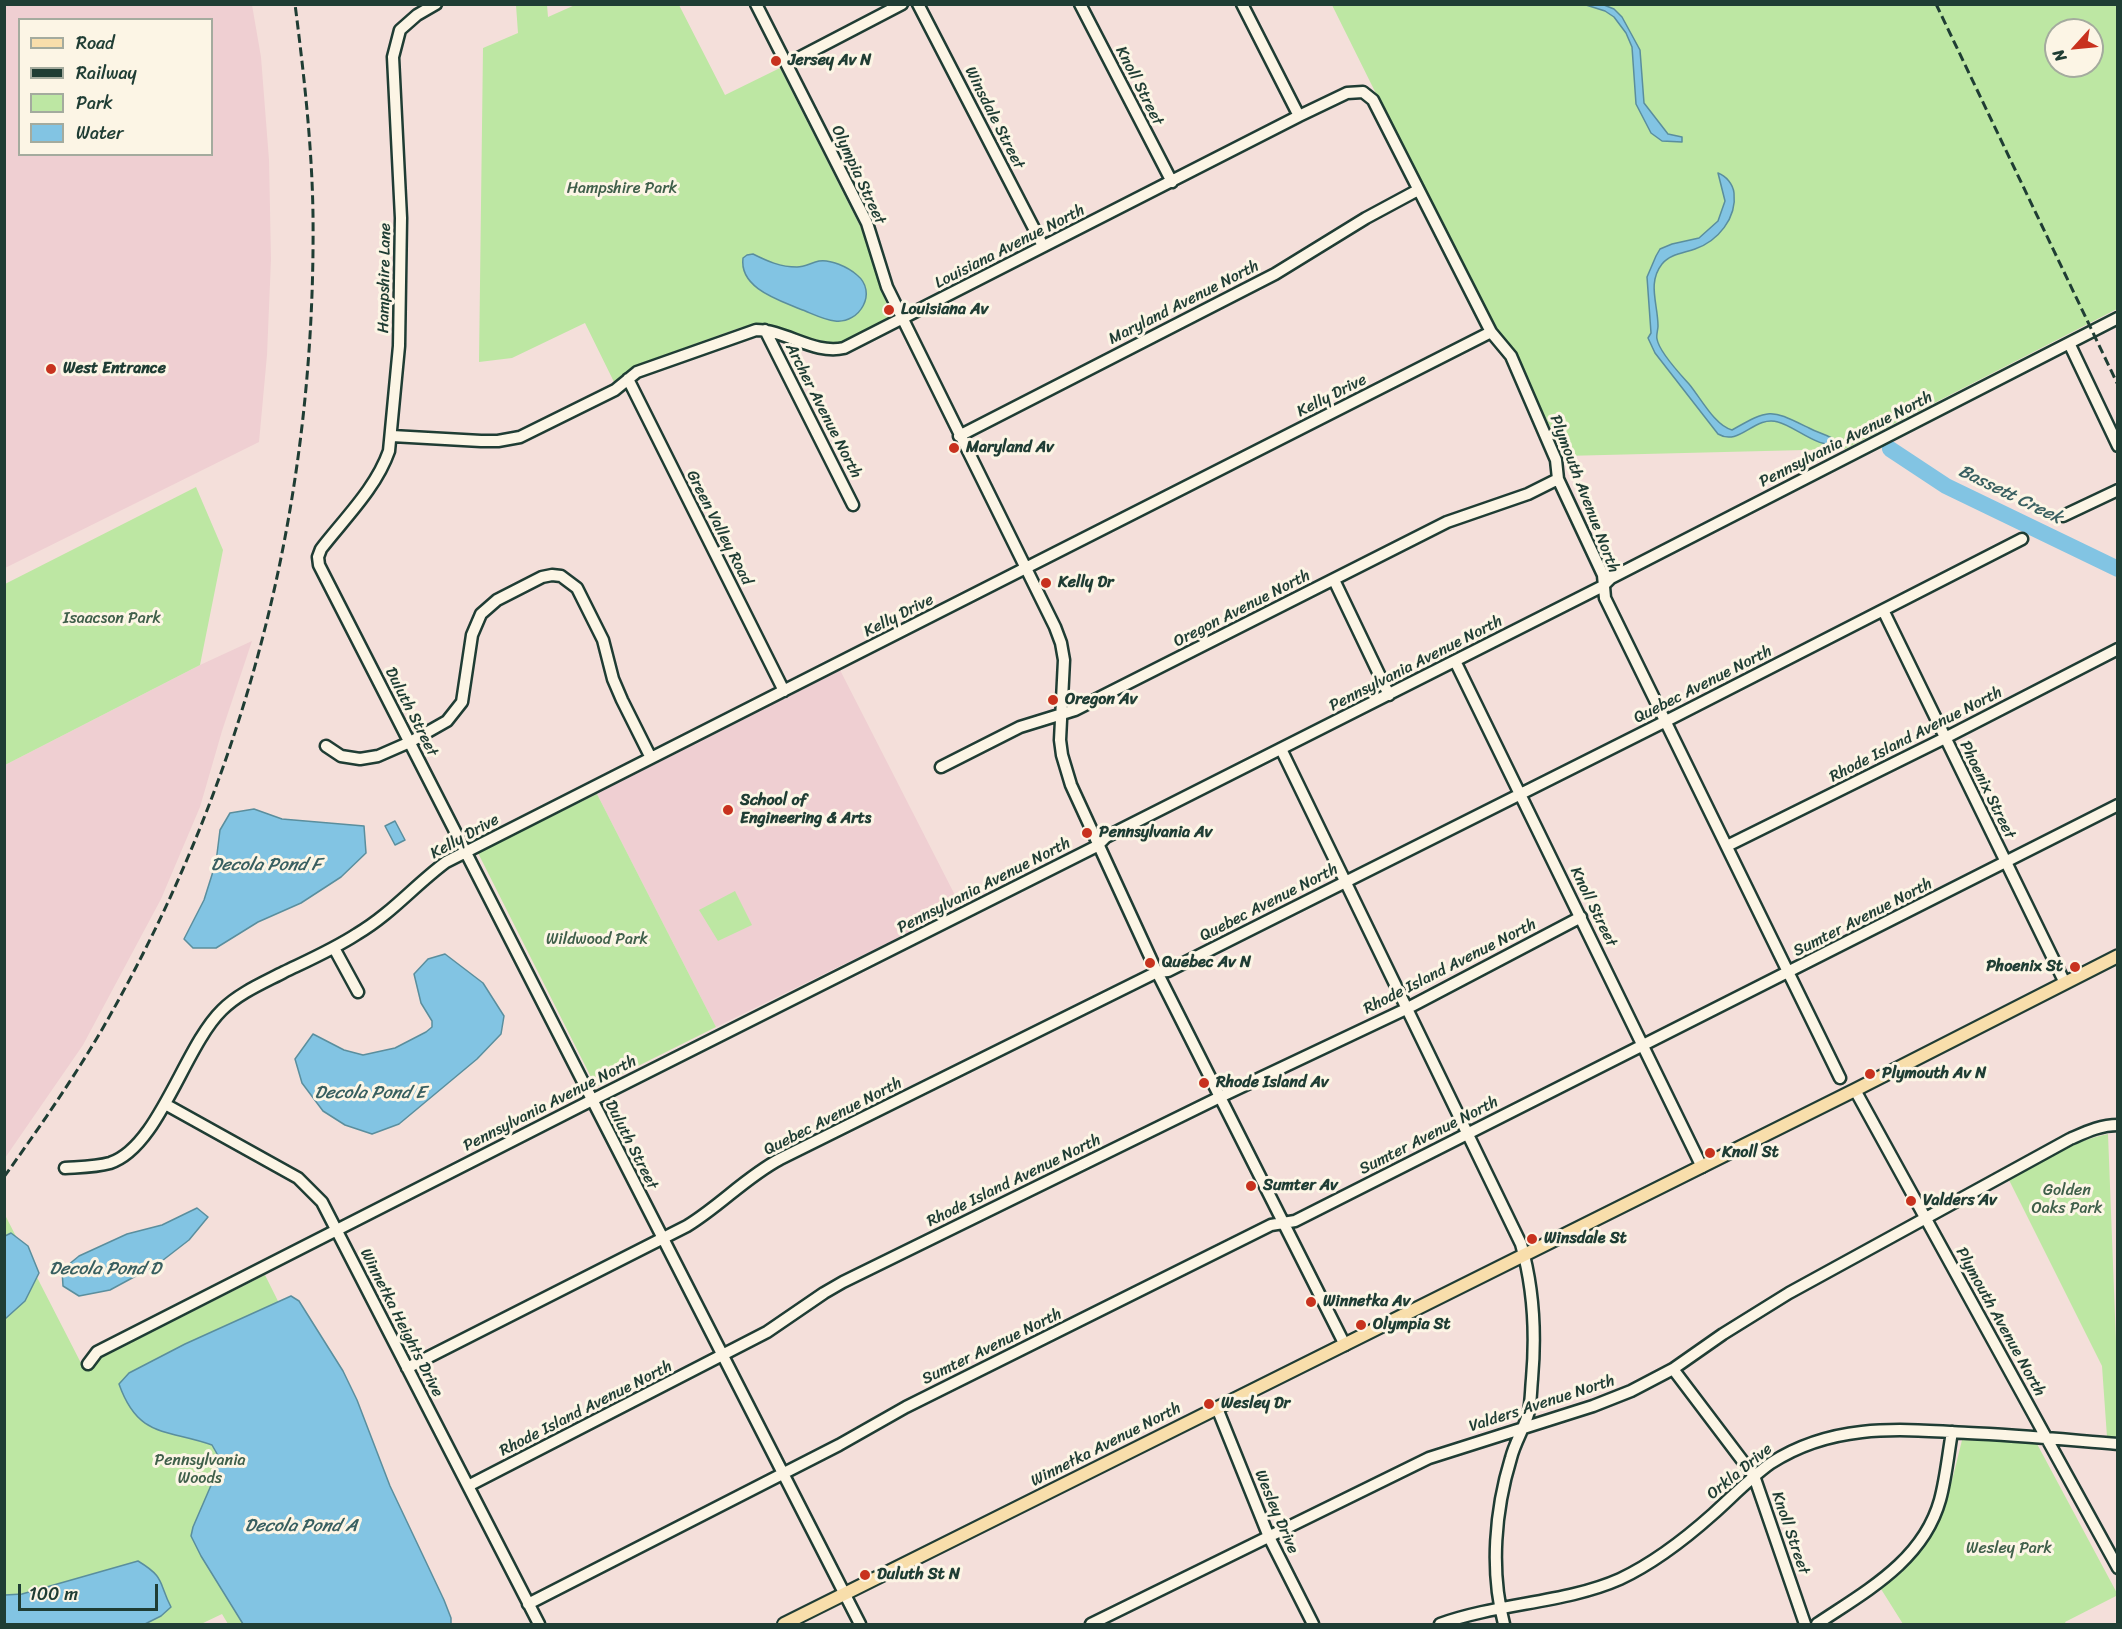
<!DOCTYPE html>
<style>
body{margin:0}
#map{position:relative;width:2122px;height:1629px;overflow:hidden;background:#f4dfda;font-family:Sriracha,sans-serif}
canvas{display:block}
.frame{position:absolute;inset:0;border:6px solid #1f3d34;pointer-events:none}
.legend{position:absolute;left:18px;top:18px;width:195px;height:138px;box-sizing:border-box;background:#fcf5e5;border:2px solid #a4ab9e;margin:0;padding:8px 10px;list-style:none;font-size:18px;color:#1f3d34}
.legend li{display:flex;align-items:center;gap:12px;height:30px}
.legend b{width:30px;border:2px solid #a4ab9e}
.north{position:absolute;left:2044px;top:18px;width:60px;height:60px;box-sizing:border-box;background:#fcf5e5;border:2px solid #a4ab9e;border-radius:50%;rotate:243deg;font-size:16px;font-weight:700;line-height:24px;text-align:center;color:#1f3d34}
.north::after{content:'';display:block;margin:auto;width:21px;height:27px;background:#c8321e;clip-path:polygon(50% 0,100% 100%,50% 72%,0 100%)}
.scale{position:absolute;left:18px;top:1584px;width:140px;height:27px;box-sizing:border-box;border:3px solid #1f3d34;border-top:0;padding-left:8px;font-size:18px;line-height:21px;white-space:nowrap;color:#1f3d34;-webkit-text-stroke:4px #fcf5e5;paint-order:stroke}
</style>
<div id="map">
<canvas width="2122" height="1629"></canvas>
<div class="frame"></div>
<ul class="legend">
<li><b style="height:8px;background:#f8deab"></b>Road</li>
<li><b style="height:8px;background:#1f3d34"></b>Railway</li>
<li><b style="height:16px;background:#bde7a3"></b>Park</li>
<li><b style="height:16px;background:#82c4e3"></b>Water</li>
</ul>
<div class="north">N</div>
<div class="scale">100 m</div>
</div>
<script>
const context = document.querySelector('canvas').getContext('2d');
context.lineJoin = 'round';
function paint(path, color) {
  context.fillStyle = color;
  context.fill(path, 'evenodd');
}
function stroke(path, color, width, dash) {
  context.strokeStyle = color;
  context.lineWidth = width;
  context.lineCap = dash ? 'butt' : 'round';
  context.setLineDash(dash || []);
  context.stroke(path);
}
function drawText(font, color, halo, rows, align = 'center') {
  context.font = font + ' Sriracha,sans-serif';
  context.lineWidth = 6;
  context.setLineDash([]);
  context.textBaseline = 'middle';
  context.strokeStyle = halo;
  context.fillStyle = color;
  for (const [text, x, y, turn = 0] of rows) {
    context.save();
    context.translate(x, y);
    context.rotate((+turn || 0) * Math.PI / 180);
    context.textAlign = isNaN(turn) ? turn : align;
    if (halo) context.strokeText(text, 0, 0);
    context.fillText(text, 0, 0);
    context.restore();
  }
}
const built = new Path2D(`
 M5,4L252,5L261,57L269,160L271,259L267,355L259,442L5,568ZM20,20H212V154H20Z
 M252,641L222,731L200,807L161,899L83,1045L5,1158V765L200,665Z
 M840,670L961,907L716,1027L597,794Z`);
const green = new Path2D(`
 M516,5H547L548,17L575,5H679L725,95L780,68L861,228L891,317L842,342L834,344L765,326L742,327L636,365L614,382L585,323L512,358L479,362L483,48L518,33Z
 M1332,5H2117V309L1845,449L1564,456L1517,358L1483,309ZM2056,30H2092V66H2056Z
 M196,487L223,550L200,665L5,765V584Z
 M597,794L716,1027L596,1087L478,853Z
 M735,891L752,925L718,941L699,910Z
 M2108,1134L2117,1368V1438L2107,1437L2102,1366L2009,1180C2041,1162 2072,1141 2108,1134Z
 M4,1213L83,1367L265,1275L439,1624H228L222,1614L201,1624H5Z
 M1962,1440L2036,1442L2118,1595L2065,1622L2066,1624H1903L1881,1589C1937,1550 1947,1502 1962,1440Z`);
const water = new Path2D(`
 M1586,5H1604L1614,9L1622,17L1640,50L1644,103L1668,134L1682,137V142L1662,141L1651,133L1636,104L1632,47L1626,33L1614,17L1605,11Z
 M1718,173C1726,176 1733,184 1734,193C1737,218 1718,241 1695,249C1684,253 1670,254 1662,264C1647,283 1658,304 1658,326C1658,330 1656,335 1657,339C1659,352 1680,374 1689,384C1700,397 1715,426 1732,430C1771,408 1770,409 1809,428C1820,434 1827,434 1838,442C1822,452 1795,426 1778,422C1754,415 1740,447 1718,434L1655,353L1648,338L1651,333L1647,277L1656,256L1660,249L1672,244L1699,238L1718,221L1725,201Z
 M753,254C767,261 780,267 797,267C804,267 811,263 819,261C830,259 848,267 857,275C878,292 860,324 835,321C824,320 811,313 800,309C779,300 739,288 743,258L747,255Z
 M254,809L282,819L364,826L366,853L341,877L301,903L258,922L216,948H193L184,939L204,900L216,862L220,830L230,813Z
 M395,821L405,840L395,845L385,826Z
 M445,954L483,983L504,1016L501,1034L477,1059L399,1124L372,1134L345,1125L323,1111L302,1083L295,1059L313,1034L344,1050L363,1055L395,1048L426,1032L432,1027V1021L421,1003L414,974L428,959Z
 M197,1208L208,1217L189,1240L158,1264L110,1290L79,1296L63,1286L62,1270L79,1256L127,1234L162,1225Z
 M11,1233L28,1246L39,1273L25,1301L5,1319V1236Z
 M291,1296L299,1301L343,1371L357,1400L390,1486L444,1600L451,1618V1624H243L201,1556L191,1536L193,1527L212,1483L220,1459L212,1445C166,1429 138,1438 119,1384L129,1373L185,1344Z
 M138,1561C166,1578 158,1582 171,1607L161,1616L145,1624H5V1595L22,1594Z`);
const river = new Path2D(`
 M1890,449L1946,486L2118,569`);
const minor = new Path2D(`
 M436,4L417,15L400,30L393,57L401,218L399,346L389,451C376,488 345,518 321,549L318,557L319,565L860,1624
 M756,4L867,223L887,287L1055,627L1061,643L1064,660L1060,740L1062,755L1071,785L1157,972L1345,1345
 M918,4L1043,246
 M1080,4L1172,182
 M1242,4L1299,116
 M787,64L902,4
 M765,330L853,505
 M2069,343L2118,446
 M628,379L784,691
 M392,436L481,441H498L520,437L615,390L637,372L756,330C786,330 814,355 844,348L1299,116L1347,93L1363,92L1373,100L1491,332L1511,356L1556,460L1558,479L1603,575L1605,598L1840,1078
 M959,436L1275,274L1366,218L1418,190
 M2063,516L2118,490
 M1334,580L1389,695
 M1883,610L2065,983
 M1455,661L1702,1167
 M326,746L341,756L360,759L378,756L410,742L447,721L462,702L472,635L481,614L497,600L542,577L552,575L561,576L577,588L603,640L613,679L622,700L651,758
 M1281,749L1521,1244C1534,1289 1536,1333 1532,1379C1531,1389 1531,1401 1529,1411C1525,1427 1515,1442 1511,1458C1495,1510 1490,1571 1504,1624
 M941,767L1020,727L1075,710L1447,522L1528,494L1558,479
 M1727,846L1945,738L2118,649
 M334,948L358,992
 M1855,1090L2118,1568
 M165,1104L298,1178L322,1202L539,1624
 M65,1168C80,1167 96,1167 110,1163C159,1147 184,1047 222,1010C239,993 263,983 284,972C309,960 334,949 357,934C391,914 415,885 446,862L1491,332
 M88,1364L97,1352L604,1094L1097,846L1106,837L1603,586L1611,578L2118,318
 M407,1368L687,1226C720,1206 746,1177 780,1159L1157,972L1168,971L1672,718L2022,539
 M1673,1369L1754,1476L1805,1624
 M1217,1408L1269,1537L1313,1624
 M468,1486L767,1332L824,1293L843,1282L1220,1097L1406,1009L1581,917
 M528,1604L839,1445L906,1407L1271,1225L1295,1221L2118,805
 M1091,1624L1429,1458L1593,1406L1631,1391L1673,1369L1723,1334L1789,1293L2070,1139C2086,1132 2100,1125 2118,1125
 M1440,1624C1498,1603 1566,1603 1620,1579C1654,1563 1685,1539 1713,1514C1732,1497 1750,1478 1771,1463C1833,1423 1898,1429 1968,1433C2018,1435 2068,1440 2118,1444
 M1817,1624C1866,1591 1923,1561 1940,1500C1946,1478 1948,1455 1952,1432`);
const major = new Path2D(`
 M784,1624L1855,1090L2118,956`);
const rail = new Path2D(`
 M1936,4L2118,385
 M4,1177C39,1128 74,1078 104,1026C247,776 316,504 313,215C312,145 304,75 295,4`);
const markers = [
 [776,61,6,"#c8321e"],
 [889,310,6,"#c8321e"],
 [51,369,6,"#c8321e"],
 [954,448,6,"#c8321e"],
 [1046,583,6,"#c8321e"],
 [1053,700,6,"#c8321e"],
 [728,810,6,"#c8321e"],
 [1087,833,6,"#c8321e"],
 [1150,963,6,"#c8321e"],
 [2075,967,6,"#c8321e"],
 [1870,1074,6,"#c8321e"],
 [1204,1083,6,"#c8321e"],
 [1710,1153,6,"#c8321e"],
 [1251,1186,6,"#c8321e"],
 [1911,1201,6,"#c8321e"],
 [1532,1239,6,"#c8321e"],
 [1311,1302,6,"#c8321e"],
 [1361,1325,6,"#c8321e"],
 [1209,1404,6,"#c8321e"],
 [865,1575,6,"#c8321e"]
];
const poiNames = [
 ["Jersey Av N",788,61],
 ["Louisiana Av",901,310],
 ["West Entrance",63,369],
 ["Maryland Av",966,448],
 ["Kelly Dr",1058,583],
 ["Oregon Av",1065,700],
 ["School of",740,801],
 ["Engineering & Arts",740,819],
 ["Pennsylvania Av",1099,833],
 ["Quebec Av N",1162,963],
 ["Phoenix St",2063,967,"right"],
 ["Plymouth Av N",1882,1074],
 ["Rhode Island Av",1216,1083],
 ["Knoll St",1722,1153],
 ["Sumter Av",1263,1186],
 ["Valders Av",1923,1201],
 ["Winsdale St",1544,1239],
 ["Winnetka Av",1323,1302],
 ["Olympia St",1373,1325],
 ["Wesley Dr",1221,1404],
 ["Duluth St N",877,1575]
];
const streetNames = [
 ["Knoll Street",1139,86,63],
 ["Winsdale Street",994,118,63],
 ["Olympia Street",858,175,65],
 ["Louisiana Avenue North",1010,247,-27],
 ["Hampshire Lane",385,278,-89],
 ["Maryland Avenue North",1184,303,-27],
 ["Kelly Drive",1332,396,-27],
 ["Archer Avenue North",823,411,63],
 ["Pennsylvania Avenue North",1846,440,-27],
 ["Plymouth Avenue North",1584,494,69],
 ["Green Valley Road",719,528,63],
 ["Oregon Avenue North",1242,609,-27],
 ["Kelly Drive",899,616,-27],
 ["Pennsylvania Avenue North",1416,664,-27],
 ["Quebec Avenue North",1703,685,-27],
 ["Duluth Street",411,712,63],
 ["Rhode Island Avenue North",1916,735,-27],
 ["Phoenix Street",1987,790,64],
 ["Kelly Drive",465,837,-29],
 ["Pennsylvania Avenue North",984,886,-27],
 ["Quebec Avenue North",1269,903,-27],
 ["Knoll Street",1593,907,64],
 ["Sumter Avenue North",1863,918,-27],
 ["Rhode Island Avenue North",1450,967,-27],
 ["Pennsylvania Avenue North",550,1104,-27],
 ["Quebec Avenue North",833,1117,-27],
 ["Sumter Avenue North",1429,1136,-27],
 ["Duluth Street",631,1145,63],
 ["Rhode Island Avenue North",1014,1181,-26],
 ["Plymouth Avenue North",2000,1322,61],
 ["Winnetka Heights Drive",401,1323,63],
 ["Sumter Avenue North",992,1347,-26],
 ["Valders Avenue North",1542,1404,-18],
 ["Rhode Island Avenue North",586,1409,-27],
 ["Winnetka Avenue North",1106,1445,-27],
 ["Orkla Drive",1740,1472,-39],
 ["Wesley Drive",1276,1512,67],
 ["Knoll Street",1790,1533,71]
];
const parkNames = [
 ["Hampshire Park",622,189],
 ["Isaacson Park",112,619],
 ["Wildwood Park",597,940],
 ["Golden",2067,1191],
 ["Oaks Park",2067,1209],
 ["Pennsylvania",200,1461],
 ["Woods",200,1479],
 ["Wesley Park",2009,1549]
];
const waterNames = [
 ["Bassett Creek",2010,495,26],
 ["Decola Pond F",266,865],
 ["Decola Pond E",370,1093],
 ["Decola Pond D",105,1269],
 ["Decola Pond A",301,1526]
];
paint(built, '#efcfd2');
paint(green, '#bde7a3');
paint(water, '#82c4e3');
stroke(water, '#5a8e9d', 1.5);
stroke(river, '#82c4e3', 16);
stroke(minor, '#1f3d34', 15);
stroke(major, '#1f3d34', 16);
stroke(minor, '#fcf5e5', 10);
stroke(major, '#f8deab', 12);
stroke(rail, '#1f3d34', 3, [9, 4.5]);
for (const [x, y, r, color] of markers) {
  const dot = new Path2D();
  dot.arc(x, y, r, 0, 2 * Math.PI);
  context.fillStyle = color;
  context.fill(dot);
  stroke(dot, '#fcf5e5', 2);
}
drawText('bold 16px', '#1f3d34', '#fcf5e5', poiNames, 'left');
drawText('16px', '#1f3d34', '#fcf5e5', streetNames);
drawText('16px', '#3f5f4a', '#fcf5e5', parkNames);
drawText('italic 18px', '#385f60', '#fcf5e5', waterNames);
</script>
